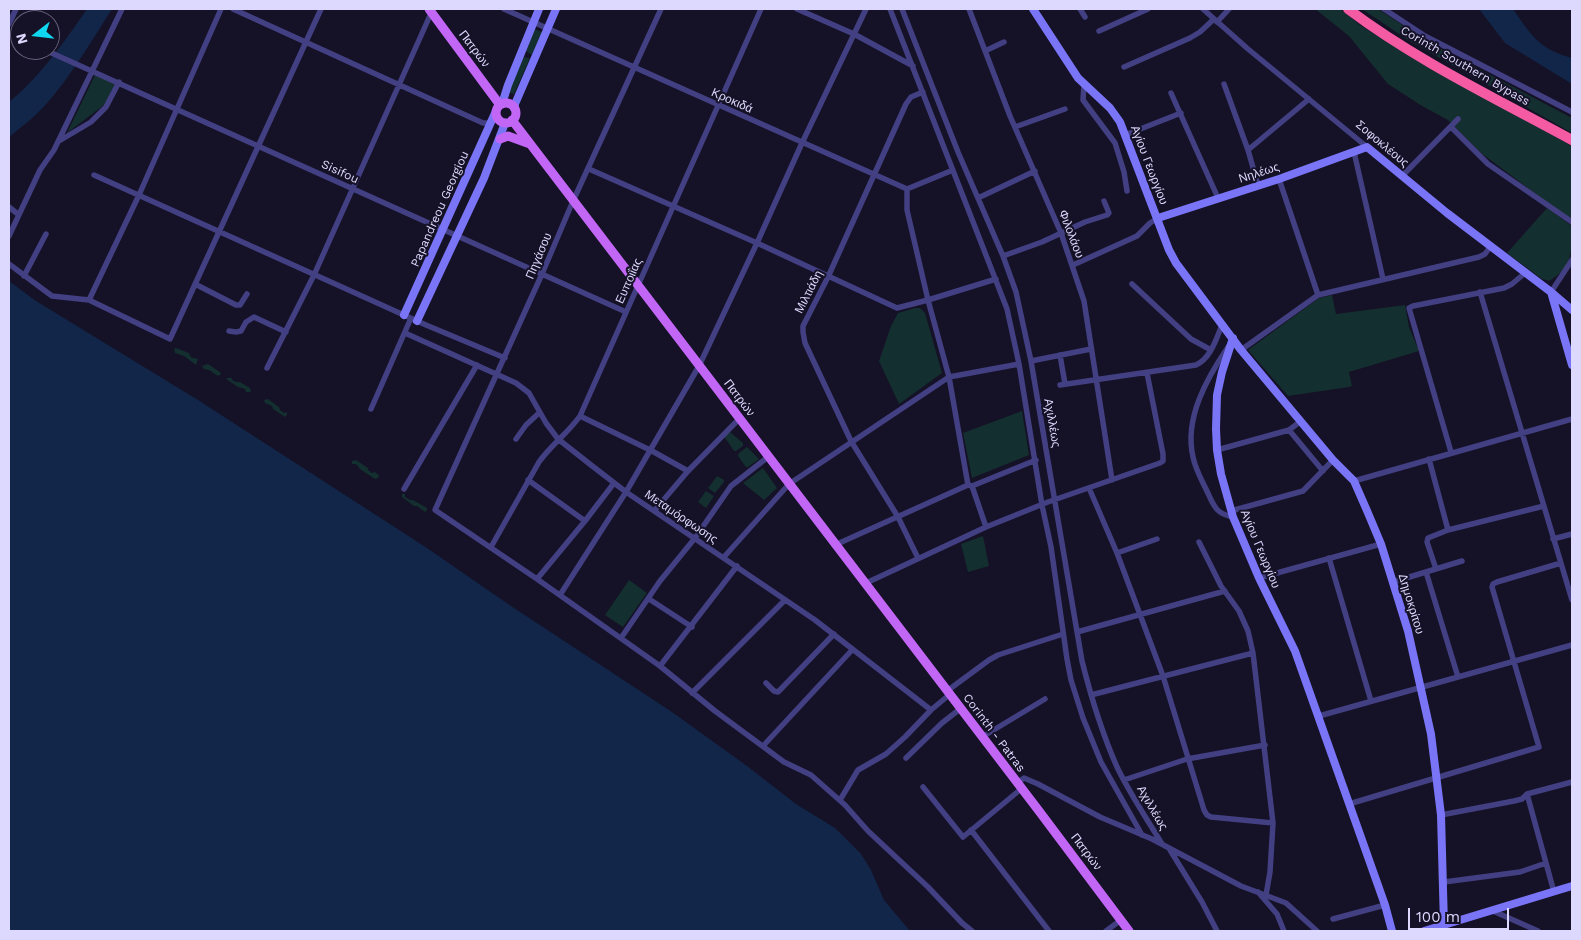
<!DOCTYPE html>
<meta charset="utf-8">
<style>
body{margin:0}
#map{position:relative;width:1581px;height:940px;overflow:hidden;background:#151126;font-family:"Work Sans",sans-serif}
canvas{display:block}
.frame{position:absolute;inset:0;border:10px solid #ddd8fd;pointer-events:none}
.north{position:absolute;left:10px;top:10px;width:50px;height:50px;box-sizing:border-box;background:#151126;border:1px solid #65617c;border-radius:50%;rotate:254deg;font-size:14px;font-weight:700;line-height:20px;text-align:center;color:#ddd8fd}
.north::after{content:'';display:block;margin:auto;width:18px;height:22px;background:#10d7f0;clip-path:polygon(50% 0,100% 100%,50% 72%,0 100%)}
.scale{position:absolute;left:1408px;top:908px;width:101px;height:22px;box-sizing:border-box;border:2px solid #ddd8fd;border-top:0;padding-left:6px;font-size:15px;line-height:18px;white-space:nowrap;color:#ddd8fd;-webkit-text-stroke:4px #151126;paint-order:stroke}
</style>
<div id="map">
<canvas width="1581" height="940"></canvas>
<div class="frame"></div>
<div class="north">N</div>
<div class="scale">100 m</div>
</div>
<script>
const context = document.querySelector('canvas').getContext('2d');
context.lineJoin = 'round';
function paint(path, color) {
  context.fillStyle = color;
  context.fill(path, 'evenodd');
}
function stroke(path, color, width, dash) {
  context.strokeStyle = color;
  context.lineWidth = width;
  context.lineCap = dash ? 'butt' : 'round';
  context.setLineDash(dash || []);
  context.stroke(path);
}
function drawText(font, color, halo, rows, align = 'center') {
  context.font = font + ' "Work Sans",sans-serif';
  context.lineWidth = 4;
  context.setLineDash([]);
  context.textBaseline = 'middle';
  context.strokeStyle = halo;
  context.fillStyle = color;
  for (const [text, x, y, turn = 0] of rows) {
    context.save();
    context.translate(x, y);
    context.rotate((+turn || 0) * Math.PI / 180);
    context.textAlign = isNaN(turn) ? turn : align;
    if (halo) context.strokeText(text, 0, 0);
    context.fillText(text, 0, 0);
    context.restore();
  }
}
const green = new Path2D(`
 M1315,9H1340L1360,25L1409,56L1572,146V219L1544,200L1481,153L1448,120L1422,106L1388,84L1349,36Z
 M1362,9H1378L1430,43L1572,118V133L1408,40Z
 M534,29L542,32L532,55L526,51Z
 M523,57L530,58L514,94L508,92Z
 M96,73L114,82L115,86L104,105L67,133Z
 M1547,208L1572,226C1572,251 1573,267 1549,281L1542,279L1507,253Z
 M1332,295L1336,314L1405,305L1409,327L1419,351L1349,372L1352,386L1349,387L1288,396L1248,350L1319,298Z
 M915,308H920L925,313L942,373L899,404L879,361L891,326L898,313Z
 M176,348L189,353C191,360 194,357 198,359L196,365L184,356L175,353L174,349Z
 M208,364L220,372L221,374L218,376L209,370L204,369L202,366Z
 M228,378H232V380L236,382H240L250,388L251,391L250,392H246L245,389L238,387L226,379Z
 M268,399L279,407L280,410L284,413L287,412V415L285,417L273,409L272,406L265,403L264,400Z
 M1022,411L1029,455L972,478L963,433Z
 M730,432L743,443V446L736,451H734L725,438V436Z
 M747,447L759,459L748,467H746L738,456L739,453Z
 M356,460L368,468V470L372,473L375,472L379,475L378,478L375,479L360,469L356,464H352V461Z
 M763,468L777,488L764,500L743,483Z
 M717,476L724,480V482L715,493L708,488Z
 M706,491L714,496L706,508L698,502Z
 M402,494H405V497L410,500H413L427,508V510L425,512L417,506H414L402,497Z
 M983,536L989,566L968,572L961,544Z
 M629,580L647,593L623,627L605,615Z`);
const water = new Path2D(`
 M87,9H112C90,43 61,94 30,120C23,126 16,131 9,137V102C40,77 64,42 87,9Z
 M1479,9H1513C1531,35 1539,49 1572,58V84L1505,43Z
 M9,281L36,301L198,400L427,548L508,604L672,712L747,766L796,804L835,828L861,854L871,870L884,900L910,931H9Z`);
const street = new Path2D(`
 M233,9L472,118L483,123H491
 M504,9L907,189L953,170
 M661,9L573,201L542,274L435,510L537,579L660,666L715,711L784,762L811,775L845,805L868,831L928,887L962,923L972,931
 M797,9L854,34L913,66
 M890,9L1007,309L1019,364L1042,505L1051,547L1067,659L1071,680L1083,718L1101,762L1142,835
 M902,9L958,152L1003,256L1016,292L1031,361L1082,661C1091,697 1102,733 1117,767C1130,794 1147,819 1162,844
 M969,9L1010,116L1061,233L1084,301L1112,480
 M1080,9L1085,17
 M1203,9L1248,49L1367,147
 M1384,9L1425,36L1572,112
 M1217,22L1229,9
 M9,24L16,9
 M1099,31L1148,9
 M9,35L20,39
 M45,50L626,312
 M985,51L1004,42
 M1124,67L1190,38L1200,32L1214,19
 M1224,84L1248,150L1258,185
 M1084,85L1083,100L1115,143L1124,172L1127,191
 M1171,93L1218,198
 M1015,127L1065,109
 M1451,127L1488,164L1572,222
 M1125,135L1181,113
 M59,141L91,122L106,107L119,82
 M1248,150L1309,99
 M1354,152L1383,279
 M589,169L757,243L897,308L928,300L996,279
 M94,175L426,325L505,358
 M1402,176L1458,119
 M1279,179L1318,295
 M907,189V210L928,300L949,377L968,485L972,486L986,527
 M978,198L1035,171
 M9,207L19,215
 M9,236L40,170L54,150L122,9
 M1003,256L1042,242L1085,222L1107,215L1109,213L1104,201
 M9,264L52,296L89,300L170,339L321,9
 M1073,265L1137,236L1150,223L1158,218
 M24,276L46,234
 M195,284L236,305H240L247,294
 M1132,284L1191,339L1211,350
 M1480,292L1572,600
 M1551,292L1572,260
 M89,300L139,195L221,9
 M229,331L236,332L241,331L246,322L254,317L286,332
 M405,333L516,383L529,393L546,423L558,439L591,465L626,492L815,620L931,710L949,695
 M1228,347C1207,378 1184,418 1193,457C1195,468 1201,479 1206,489C1213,504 1215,514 1233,517
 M1241,350L1318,295L1479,257L1485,254L1490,247
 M1060,355L1065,384
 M1031,361L1091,349
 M267,368L314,275L432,11
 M1060,385L1196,365C1211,358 1216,339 1222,325
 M371,409L411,318
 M580,416L652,451L688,471
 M1289,430L1323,471
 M516,439L526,425L539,413
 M1217,450L1289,430L1301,421
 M1451,452L1409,308L1413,306L1504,288L1512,284L1525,273
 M1429,459L1448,530
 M528,480L585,521
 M1354,481L1572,419
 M972,486L1036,460
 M1089,488L1117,553L1163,676L1204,810L1207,815L1211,817L1273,823
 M404,489L477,365
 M655,510L688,471L739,419
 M1231,511L1303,491L1333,460
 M1553,539L1572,534
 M1199,542L1221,586L1239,611L1248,631L1253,653L1273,823L1270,872L1266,895
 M835,545L968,485
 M491,547L539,462C551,445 568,433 580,416L761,9
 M1117,553L1157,539
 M724,557L789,484L949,377L1019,364
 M918,558L898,517L851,441L805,343L803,332V326L828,277L906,104L911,97L923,92
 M1329,558L1371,701
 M1436,569L1427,542L1428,538L1448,530L1544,506
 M1426,572L1458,677
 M1259,578L1381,544
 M537,579L585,521L614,483
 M1393,582L1462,561
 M864,584L986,527L1048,502L1160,463L1163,461V454L1147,373
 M560,595L626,492L699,366L757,243L802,143L866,9
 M649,599L692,627
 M1077,632L1225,591
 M621,638L660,581L695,538L731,486L768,457
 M660,666L737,566
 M766,683L774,691L778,692L780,690L834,634
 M947,691L989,660L998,655L1063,634
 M692,693L785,600
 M1091,695L1253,653
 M1319,716L1572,645
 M982,737L1045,699
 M763,746L852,650
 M906,758L942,723L960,709
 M1124,780L1187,759L1265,745
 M1017,783L1024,778L1038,784L1100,817L1152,839L1241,886L1286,903L1317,931
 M923,787L963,837L1021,789
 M1527,794L1554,892
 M840,800L858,770L886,754L905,737L931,710
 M1349,804L1539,747L1492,587L1493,584L1497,582L1561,563
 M1441,815L1514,801L1522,799L1527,794L1572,782
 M971,830L1049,931
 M1170,850L1202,902L1217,931
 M1444,882L1520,872L1546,863
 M1258,892L1277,914L1284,931
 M1493,911L1538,931
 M1333,919L1385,905
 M1106,931L1121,920`);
const secondary = new Path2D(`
 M1033,9L1078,78L1110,108L1120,122L1169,250L1176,263L1241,350L1333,460L1354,481L1368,513L1381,544L1408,631L1431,734L1441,815L1444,925
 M502,104L508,85L539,9
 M514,108L515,104L556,9
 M1158,218L1279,179L1367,147L1447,213L1551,292L1572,310
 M1551,292L1572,365
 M404,315L496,111
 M417,321L484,178L505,123
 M1233,338L1222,372L1217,395L1216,429L1217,450L1221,474L1233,517L1259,578L1295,651L1385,905L1392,931
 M1424,931L1572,886`);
const primary = new Path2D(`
 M429,9L500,105
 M496 113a10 10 0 1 1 20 0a10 10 0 1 1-20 0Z
 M512,120L1039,811L1129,931
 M500,139L508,136L530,144`);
const highway = new Path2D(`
 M1348,9C1417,61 1497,99 1572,140`);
const streetNames = [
 ["Πατρών",474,49,53],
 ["Corinth Southern Bypass",1465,66,30],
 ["Κροκιδά",732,101,24],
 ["Σοφοκλέους",1382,144,40],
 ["Αγίου Γεωργίου",1149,165,69],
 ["Sisifou",340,172,25],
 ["Νηλέως",1259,173,-18],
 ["Papandreou Georgiou",440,209,-66],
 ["Φιλολάου",1071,234,69],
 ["Πηγάσου",539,256,-67],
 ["Ευποιΐας",629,281,-66],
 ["Μιλτιάδη",809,292,-63],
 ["Πατρών",739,398,53],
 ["Αχιλλέως",1052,423,80],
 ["Μεταμόρφωσης",681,517,34],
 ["Αγίου Γεωργίου",1260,549,67],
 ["Δημοκρίτου",1411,604,73],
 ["Corinth - Patras",994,733,53],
 ["Αχιλλέως",1152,808,60],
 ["Πατρών",1086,852,53]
];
paint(green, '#142f2f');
paint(water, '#122649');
stroke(street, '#423f82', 5.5);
stroke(secondary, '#7a75f7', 8);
stroke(primary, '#c266f6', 9);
stroke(highway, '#f55ba3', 10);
drawText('12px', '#ddd8fd', '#151126', streetNames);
</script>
